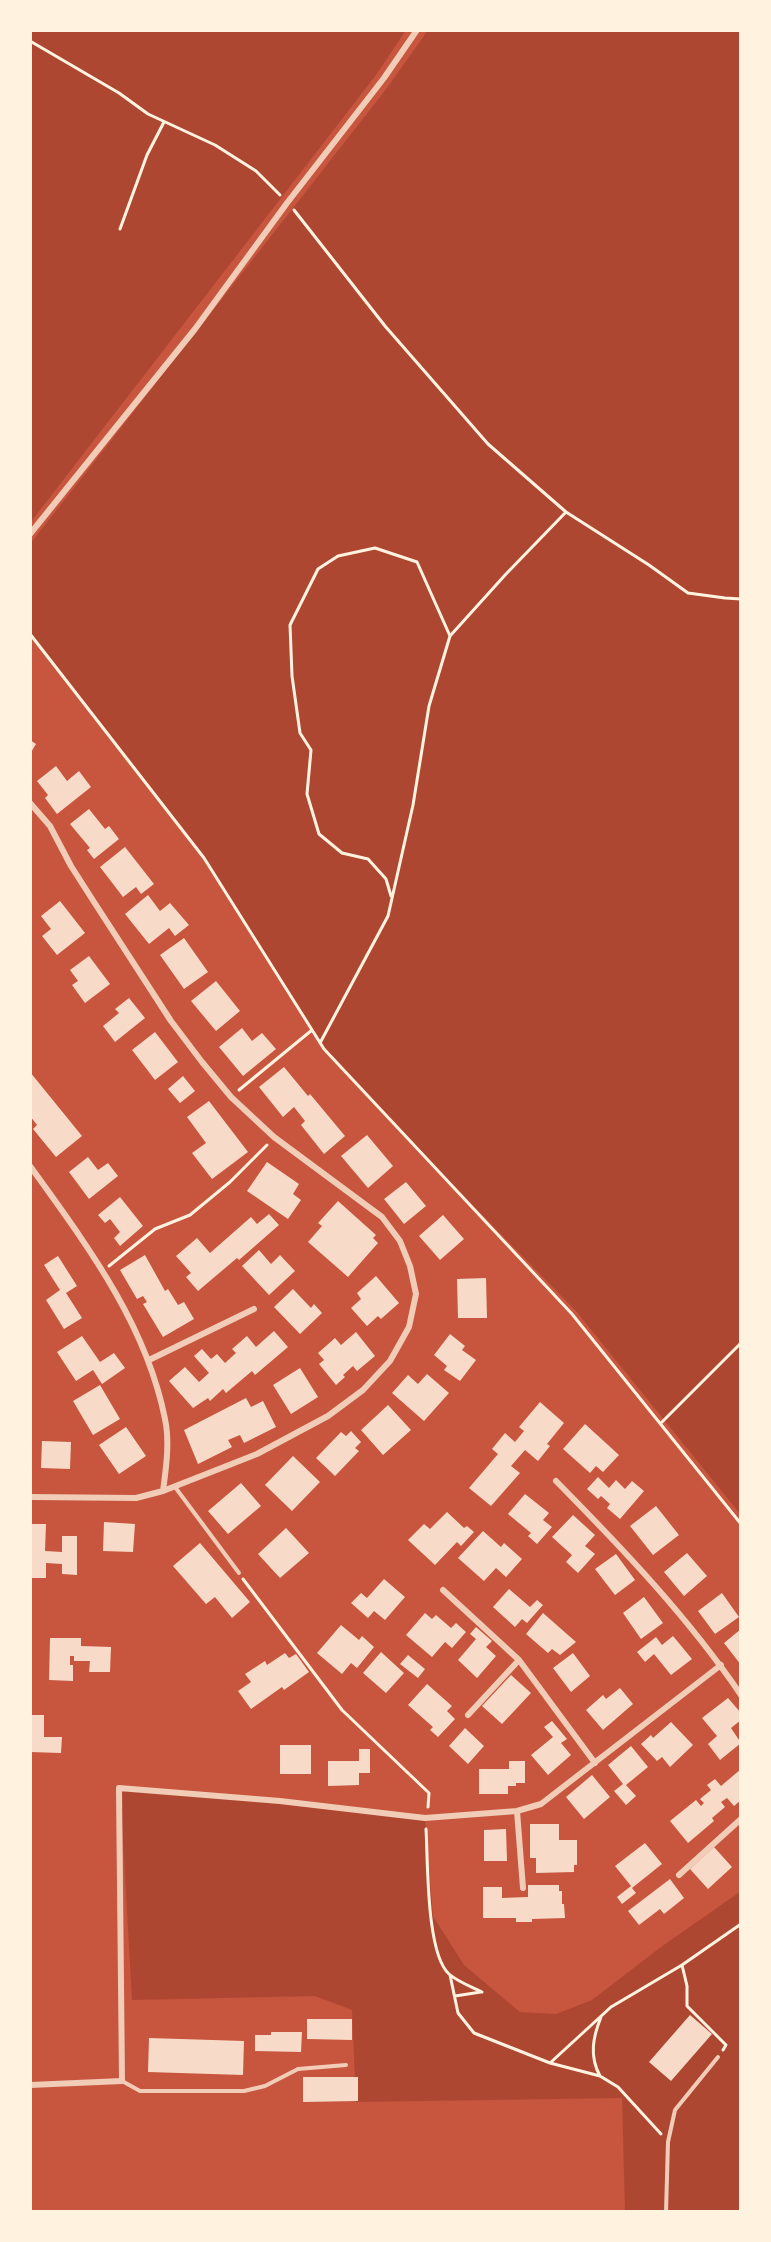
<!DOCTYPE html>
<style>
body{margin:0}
#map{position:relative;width:771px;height:2242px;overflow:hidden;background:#c8553d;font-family:Barlow,sans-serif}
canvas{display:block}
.frame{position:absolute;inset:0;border:32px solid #fff3e0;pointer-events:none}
</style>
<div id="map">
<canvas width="771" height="2242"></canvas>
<div class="frame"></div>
</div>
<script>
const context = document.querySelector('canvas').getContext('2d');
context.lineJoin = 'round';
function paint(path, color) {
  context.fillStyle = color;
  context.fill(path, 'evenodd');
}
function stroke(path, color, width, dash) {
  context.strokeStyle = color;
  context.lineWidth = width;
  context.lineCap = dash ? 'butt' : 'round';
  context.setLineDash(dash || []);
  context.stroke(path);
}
const green = new Path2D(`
 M30,30H406L376,75L30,523Z
 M428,30H741V1515L576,1311L408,1139L325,1048L204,858L30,634V544L387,88Z
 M120,1788L425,1819L433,1916L464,1965L520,2012L556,2014L592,2000L661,1947L741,1891V2212H625L622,2098L356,2102L352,2010L315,1996L132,2000Z`);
const building = new Path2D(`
 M30,740L36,744L30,754Z
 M56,766L67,781L79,771L91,787L57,814L45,798L48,795L37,781Z
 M89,809L105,829L109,826L119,839L94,859L87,850L90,848L70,824Z
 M125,847L154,884L141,894L136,887L123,897L100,867Z
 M148,895L160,911L170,903L189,925L175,936L169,928L149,944L125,914Z
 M60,901L85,933L57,955L42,936L51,929L41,916Z
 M184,938L208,972L184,989L160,955Z
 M89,956L110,984L85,1003L72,985L78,981L70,970Z
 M216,981L240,1011L216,1031L191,1001Z
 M129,998L145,1018L115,1042L103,1026L119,1013L115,1009Z
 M242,1028L252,1041L262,1033L276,1049L243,1076L219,1047Z
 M155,1032L178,1062L155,1080L132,1050Z
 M284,1067L308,1096L310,1094L345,1136L324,1154L301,1125L305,1121L294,1107L283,1117L259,1087Z
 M30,1072L82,1136L56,1157L33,1129L37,1125L30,1116Z
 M183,1076L195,1091L180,1103L168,1089Z
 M209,1101L248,1152L212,1179L192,1153L206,1143L187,1117Z
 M367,1135L393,1166L368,1188L341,1156Z
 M88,1157L98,1170L108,1163L118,1176L89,1199L69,1172Z
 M267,1162L299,1184L293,1194L301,1200L288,1219L247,1191Z
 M406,1182L426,1206L404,1224L384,1199Z
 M120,1197L143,1226L120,1246L114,1238L120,1232L110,1219L105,1223L98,1215Z
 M338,1201L376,1235L373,1238L378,1243L348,1277L308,1242L322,1226L318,1223Z
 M269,1214L279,1225L239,1260L237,1258L198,1291L186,1277L191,1273L176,1256L197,1238L210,1253L251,1217L257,1224Z
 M443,1215L464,1239L440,1260L419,1236Z
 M259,1250L271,1264L280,1255L295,1271L269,1295L242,1266Z
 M145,1255L165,1291L168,1289L178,1305L184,1302L194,1319L163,1337L143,1304L147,1302L143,1296L137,1299L120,1270Z
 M58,1256L77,1286L66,1293L82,1318L64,1329L46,1300L60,1290L44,1265Z
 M376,1276L399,1303L381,1319L378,1316L367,1326L351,1308L361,1299L357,1293Z
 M486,1278L487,1318H458L457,1279Z
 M293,1289L311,1308L314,1304L322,1313L300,1334L274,1307Z
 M274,1331L288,1347L255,1375L252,1371L226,1393L223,1389L210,1401L208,1398L193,1408L169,1381L185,1367L199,1382L209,1373L194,1356L202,1349L211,1359L217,1354L225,1363L236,1353L232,1349L247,1336L256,1347Z
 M356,1332L375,1356L357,1371L353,1366L343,1375L345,1377L336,1385L319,1364L324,1360L318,1353L335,1338L341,1345Z
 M450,1334L465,1346L462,1350L476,1360L460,1381L444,1370L447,1366L434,1355Z
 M82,1336L100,1362L114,1353L125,1368L102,1384L93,1370L76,1381L57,1352Z
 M300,1368L318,1397L291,1414L273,1385Z
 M427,1374L449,1393L424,1421L392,1393L408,1375L418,1384Z
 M100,1385L120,1419L93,1435L73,1401Z
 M246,1398L251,1407L263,1401L276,1427L244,1443L240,1435L228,1440L232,1447L198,1464L184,1430Z
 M540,1402L564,1423L547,1444L550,1446L538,1461L525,1450L511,1466L520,1473L491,1506L469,1488L498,1454L492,1449L505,1433L515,1442L524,1431L519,1427Z
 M388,1405L411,1430L383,1455L361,1430Z
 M585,1424L619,1455L603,1472L596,1466L590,1473L563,1449Z
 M126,1427L146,1456L119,1474L99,1445Z
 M351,1431L361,1442L355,1448L359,1451L335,1476L316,1458L341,1432L346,1436Z
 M42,1441L71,1442L70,1469L41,1468Z
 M293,1456L320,1482L292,1511L265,1485Z
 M598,1477L609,1488L616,1480L625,1489L632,1481L644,1491L620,1519L607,1508L610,1504L601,1496L598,1499L587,1489Z
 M241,1483L261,1506L228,1534L208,1511Z
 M525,1494L549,1513L543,1520L552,1527L537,1544L528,1536L531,1533L508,1514Z
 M656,1506L679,1535L653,1555L630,1526Z
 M447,1512L464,1528L467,1526L474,1532L461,1546L457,1542L435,1565L408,1540L424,1524L430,1529Z
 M573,1515L595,1535L585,1546L595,1554L578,1573L566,1562L572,1555L552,1537Z
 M104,1522L135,1524L133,1552L103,1551Z
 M30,1524H46L45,1551L62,1552V1536H77V1575L62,1574V1564L46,1563V1578H30Z
 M286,1528L309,1553L280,1578L258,1554Z
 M483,1531L501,1547L504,1543L522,1559L506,1577L496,1568L484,1581L458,1558Z
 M200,1543L250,1602L232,1618L215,1597L206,1604L173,1566Z
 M687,1553L707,1576L684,1596L664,1572Z
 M616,1554L635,1580L615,1595L595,1569Z
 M384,1579L405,1597L385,1620L374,1611L368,1618L351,1603L361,1593L367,1598Z
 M509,1589L530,1607L537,1600L543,1605L527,1623L522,1619L515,1627L493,1607Z
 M722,1593L739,1617L715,1634L698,1611Z
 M644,1597L663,1623L641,1639L623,1613Z
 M425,1613L432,1619L436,1615L451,1628L456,1623L466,1632L452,1648L445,1642L432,1657L406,1635Z
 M543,1613L576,1642L560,1655L552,1649L548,1653L526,1634Z
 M341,1625L359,1640L362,1636L374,1647L357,1668L351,1663L342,1674L317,1653Z
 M476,1627L492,1641L486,1647L496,1656L477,1678L458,1660L476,1639L470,1634Z
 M741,1629V1665L724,1643Z
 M673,1636L692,1659L671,1675L654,1654L645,1662L637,1652L656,1637L662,1645Z
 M50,1638H81V1646L111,1647L110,1672H89L90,1661H74V1656H70V1665H73V1681L49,1680Z
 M381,1652L404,1673L386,1693L363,1673Z
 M285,1653L289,1658L296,1654L309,1672L284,1690L282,1687L251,1709L238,1691L251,1682L245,1674L265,1661L267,1665Z
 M573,1653L590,1676L571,1692L553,1668Z
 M408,1655L425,1669L418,1678L400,1664Z
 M511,1675L531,1693L502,1724L482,1706Z
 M427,1684L452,1706L447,1711L455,1719L438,1737L430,1730L433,1727L408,1705Z
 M620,1688L633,1704L603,1730L586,1710L603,1695L606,1699Z
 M728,1698L741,1713V1720L731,1728L741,1743L720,1760L708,1744L717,1736L702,1718Z
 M30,1715H44V1737H62L61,1753L30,1752Z
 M552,1721L567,1739L561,1743L571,1755L548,1775L531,1755L553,1737L544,1727Z
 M671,1722L693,1745L670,1767L662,1757L657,1761L641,1744L651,1735L653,1738Z
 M465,1728L484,1746L468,1764L449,1746Z
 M280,1745H311V1774H280Z
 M631,1746L648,1767L626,1785L636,1796L626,1805L614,1791L623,1784L608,1765Z
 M359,1749H370V1773H359V1785L328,1786V1761H359Z
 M509,1761H525V1783H516V1786H508V1794H479V1769H509Z
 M741,1769V1800L734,1806L727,1798L721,1802L725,1807L712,1818L714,1821L688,1843L670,1821L696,1800L701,1806L704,1803L700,1799L711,1790L707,1785L715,1779L721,1786Z
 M592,1775L610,1797L584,1819L566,1797Z
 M530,1824H559V1840H577V1865H574V1872L536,1873V1858H530Z
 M506,1829L507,1861H484V1830Z
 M645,1843L662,1864L632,1888L636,1893L622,1904L617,1897L631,1886L615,1866Z
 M714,1847L732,1867L708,1889L690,1869Z
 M670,1879L684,1898L664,1914L660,1909L639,1925L628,1911Z
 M528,1885H559V1891H562V1904H564L565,1918L532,1919V1922H516V1918H483V1887H502V1898L528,1897Z
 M690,2015L712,2034L671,2081L649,2062Z
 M307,2019H352V2040L307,2039Z
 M271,2032H302L301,2052L255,2051V2035H271Z
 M149,2038L244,2041L243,2075L148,2072Z
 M303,2077H358V2101L303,2102Z`);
const path = new Path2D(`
 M30,41L119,93L148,114L215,145L256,171L280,195
 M294,210L385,326L488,444L566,512L649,565L688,593L725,598L741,599
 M120,229L147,155L164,122
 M30,634L204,858L324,1049L572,1314L741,1524
 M391,896L386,879L368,859L342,853L319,834L307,794L311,750L300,733L292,676L290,625L318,569L338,556L375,548L417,562L450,636
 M320,1043L388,916L413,805L429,706L450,636L506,574L566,512
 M239,1090L312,1030
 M109,1266L155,1229L190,1215L230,1182L267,1145
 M661,1423L741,1343
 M243,1579L342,1710L429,1793L428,1807
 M426,1829C428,1861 426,1953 449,1974C458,1982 472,1987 482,1992
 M682,1965L687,1986V2006L726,2045L723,2050
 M450,1975L458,2013L474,2033L550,2063L600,2076L618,2087L661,2134
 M455,1996L481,1992
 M550,2063L611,2007L682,1965L741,1924
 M600,2076C589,2056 593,2037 601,2017`);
const service = new Path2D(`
 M175,1487L239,1573
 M122,2081L140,2091H244L265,2086L298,2069L346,2065
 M666,2212L668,2142L675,2110L718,2057`);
const minor = new Path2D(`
 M30,534L195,329L287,203L384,78L417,30
 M30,803L50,826L71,866L94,902L171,1021L202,1062L231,1097L274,1137L382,1217L400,1241L410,1266L416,1294L409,1327L390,1361L363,1390L328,1416L257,1454L163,1491L136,1498L30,1497
 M30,1166C86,1244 146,1323 165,1419C170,1442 166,1468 163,1491
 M149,1360L254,1309
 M556,1481C622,1548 688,1617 741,1695
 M443,1590L519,1660L595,1763
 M468,1715L519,1660
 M517,1811L523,1888
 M679,1875L741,1819
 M30,2085L122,2081L119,1788L280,1801L425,1818L517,1811L541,1804L721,1665`);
paint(green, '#ae4732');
paint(building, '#f7dbc8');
stroke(path, '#fff3e0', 3);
stroke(service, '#f1ccb7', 4);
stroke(minor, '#f1ccb7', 6);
</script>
